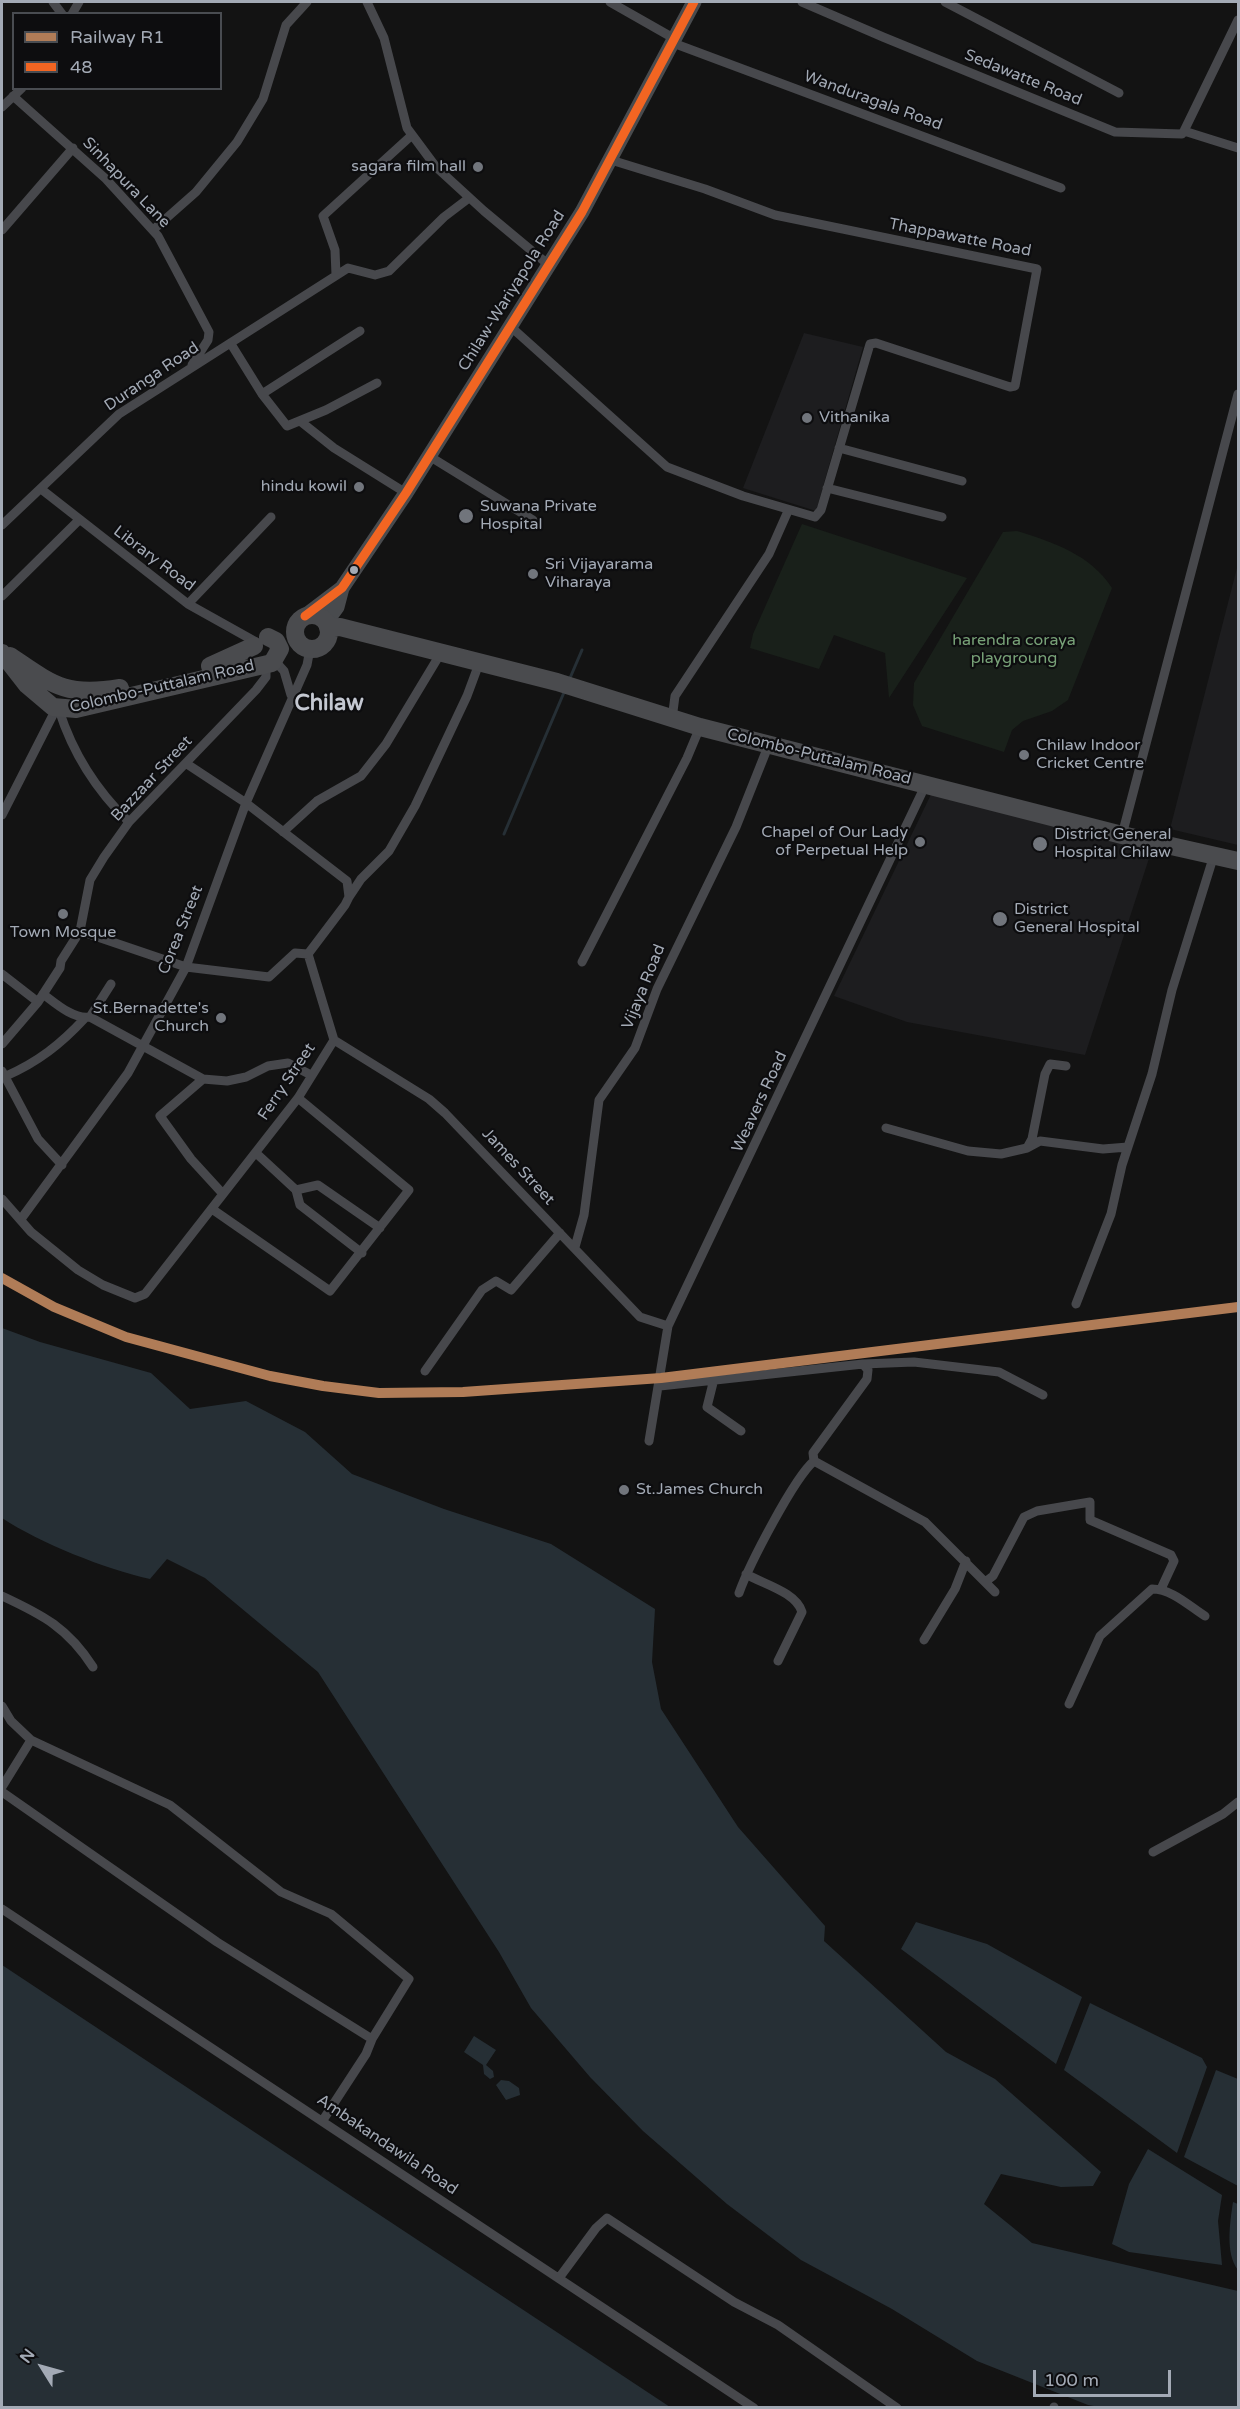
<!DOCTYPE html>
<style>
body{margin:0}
#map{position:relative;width:1240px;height:2409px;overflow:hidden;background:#131313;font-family:"Varela Round",sans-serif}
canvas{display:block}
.frame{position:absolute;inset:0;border:3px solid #a3aab5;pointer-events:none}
.legend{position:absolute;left:12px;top:12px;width:210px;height:78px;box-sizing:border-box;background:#0d0d0f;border:2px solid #494c51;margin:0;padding:8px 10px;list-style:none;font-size:18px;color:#a3aab5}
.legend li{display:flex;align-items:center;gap:12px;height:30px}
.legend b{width:30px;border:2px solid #494c51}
.north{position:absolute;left:12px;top:2337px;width:60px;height:60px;-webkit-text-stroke:4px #0d0d0f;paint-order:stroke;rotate:307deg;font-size:16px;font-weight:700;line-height:24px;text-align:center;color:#a3aab5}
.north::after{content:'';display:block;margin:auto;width:21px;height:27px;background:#a3aab5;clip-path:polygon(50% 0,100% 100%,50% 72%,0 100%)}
.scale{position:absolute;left:1033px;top:2370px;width:138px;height:27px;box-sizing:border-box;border:3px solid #a3aab5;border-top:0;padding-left:8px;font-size:18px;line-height:21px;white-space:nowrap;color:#a3aab5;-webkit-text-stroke:4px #0d0d0f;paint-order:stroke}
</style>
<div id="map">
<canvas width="1240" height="2409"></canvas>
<div class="frame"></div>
<ul class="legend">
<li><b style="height:8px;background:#b07c57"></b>Railway R1</li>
<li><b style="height:8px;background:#f26522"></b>48</li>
</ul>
<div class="north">N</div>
<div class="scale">100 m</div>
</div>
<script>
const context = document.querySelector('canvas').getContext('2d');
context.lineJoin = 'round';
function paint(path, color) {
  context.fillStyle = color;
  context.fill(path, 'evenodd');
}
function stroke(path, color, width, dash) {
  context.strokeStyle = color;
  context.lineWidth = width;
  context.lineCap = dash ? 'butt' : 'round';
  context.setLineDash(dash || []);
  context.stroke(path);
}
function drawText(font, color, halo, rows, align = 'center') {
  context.font = font + ' "Varela Round",sans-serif';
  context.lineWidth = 4.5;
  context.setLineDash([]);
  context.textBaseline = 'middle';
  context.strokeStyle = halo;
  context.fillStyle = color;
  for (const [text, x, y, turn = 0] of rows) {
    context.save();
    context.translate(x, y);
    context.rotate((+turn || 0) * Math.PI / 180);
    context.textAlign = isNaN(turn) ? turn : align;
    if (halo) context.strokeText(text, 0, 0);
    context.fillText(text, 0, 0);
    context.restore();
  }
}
const built = new Path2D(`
 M804,333L863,347L816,511L743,488Z
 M1238,564V845L1170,829Z
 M935,786L1154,843L1085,1055L907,1022L834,996Z`);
const green = new Path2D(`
 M802,524L967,578L889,698L885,653L834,635L819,669L750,648L753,634Z
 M1017,531C1053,542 1091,555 1112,588L1068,700L1052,711L1023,721L1012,730L1004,752L922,726L913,705L914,683L1003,532Z`);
const water = new Path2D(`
 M2,1328L40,1342L151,1373L190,1409L246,1401L305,1432L352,1474L444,1509L551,1544L655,1609L652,1662L661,1709L738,1827L825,1926L824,1941L946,2052L995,2079L1101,2172L1093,2186L1061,2187L1001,2174L984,2204L1032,2243L1238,2291V2407L1105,2408L1088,2405L977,2361L892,2309L801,2260L727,2204L643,2131L590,2077L531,2008L499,1952L318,1672L205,1578L167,1559L150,1579C105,1569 40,1543 2,1518Z
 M916,1922L987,1944L1082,1997L1056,2064L901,1949Z
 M2,1965L670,2407H2Z
 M1090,2003L1202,2058L1207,2067L1177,2153L1064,2070Z
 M474,2036L496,2050L486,2065L493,2071L494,2077L490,2079L484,2074L483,2065L464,2052Z
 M1216,2070L1238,2079V2186L1184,2157Z
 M501,2080L509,2081L519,2088L520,2095L506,2100L496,2085Z
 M1148,2149L1222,2195L1218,2221L1222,2265L1129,2252L1112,2244L1129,2184Z
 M1233,2202L1238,2204V2270C1225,2253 1230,2223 1233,2202Z`);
const stream = new Path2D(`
 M570,678L582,650
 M504,834L565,690`);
const street = new Path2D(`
 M53,2L62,14
 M367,2L384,38L407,128L436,167L484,211L550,266
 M610,2L675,39
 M802,2L883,37L1115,132L1182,134L1184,131L1238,148
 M945,2L1119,93
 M72,14L79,2
 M673,43L1061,188
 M13,96L106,179L158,236L209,332L208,340L192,365
 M2,107L22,88
 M1184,131L1238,20
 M2,230L73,148
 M153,230L196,192L237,142L263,99L286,25L307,2
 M336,275L335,250L323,216L412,135
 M511,327L667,467L743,496L815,517L821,510L870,344L876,343L1010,387L1015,386L1037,269L775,215L705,189L611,160
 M231,344L262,394L287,426L326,410L377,383
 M262,394L360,331
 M300,421L334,448L406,493
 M839,448L962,481
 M429,456L533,520
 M827,488L942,517
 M41,489L188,604L256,642
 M2,525L119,414L348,268L375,275L389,271L444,217L469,198
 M2,596L78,521
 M188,604L271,517
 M275,661L284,671L291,695
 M59,710C73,754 96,790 129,822
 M672,719L675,696L769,554L788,511
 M2,815L56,709
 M283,832L317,801L361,776L386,744L442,651
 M1122,835L1238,394
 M349,897L361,879L389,851L415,806L467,696L480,661
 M80,931L186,967L269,977L295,953L308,954
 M582,962L687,758L700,727
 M2,974L38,1002
 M43,994C55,1003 74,1020 90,1017L203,1079L227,1081L246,1077L268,1066L288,1063L311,1075
 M90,1017L111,984
 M334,1040L429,1099L445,1113L640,1317L668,1326
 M2,1044L38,1002L60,968L61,961L80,931L90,880L104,857L129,822L256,690L266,677V665
 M2,1071L38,1139L62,1165
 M6,1076C38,1062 61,1044 85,1018
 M203,1079L160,1116L191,1159L223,1194
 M886,1128L968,1151L1001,1154L1027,1148L1040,1141L1103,1149L1128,1147
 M1027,1148L1032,1139L1045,1074L1050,1064L1066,1066
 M256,1153L296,1190L300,1205L362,1253
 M296,1190L318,1185L380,1228
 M2,1199L31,1232L78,1270L103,1285L135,1298L145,1294L298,1098L334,1040L308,954L345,905L349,897L347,881L246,803L187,764
 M212,1209L330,1291L409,1190L298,1098
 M21,1219L128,1073L186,967L246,803L307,665L310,649
 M575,1247L584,1215L599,1100L635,1048L657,989L736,827L769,744
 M1076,1304L1111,1214L1122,1165L1152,1074L1172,990L1214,855
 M863,1364L914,1362L999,1372L1043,1395
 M425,1371L482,1290L496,1281L511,1290L560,1233
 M714,1379L707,1407L741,1431
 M660,1386L863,1364L868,1370L867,1379L813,1453L814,1461L925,1522L995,1592
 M649,1441L668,1326L926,784
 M746,1574C763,1584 796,1592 802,1612L778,1661
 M985,1582L993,1576L1024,1517L1037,1511L1090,1502V1520L1171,1555L1174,1561L1161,1589
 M739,1593C749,1565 794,1478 814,1461
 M2,1596C43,1615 68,1628 93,1667
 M924,1640L955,1589L966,1561
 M1069,1704L1100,1636L1152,1589C1172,1589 1189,1606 1205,1616
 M2,1706L11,1721L31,1740L170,1805L281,1892L331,1914L409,1979L372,2039
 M2,1787L31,1740
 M2,1792L217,1942L372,2039L366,2054L323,2120
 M1153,1852L1223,1814L1238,1802
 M2,1909L754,2408
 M559,2278L596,2228L607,2218L734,2302L778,2325L897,2408
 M1054,2408V2407`);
const primary = new Path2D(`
 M305,616L342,588L406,493L582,212L694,2
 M326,622L337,607L342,588`);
const highway = new Path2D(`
 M295 632a17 17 0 1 1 34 0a17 17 0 1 1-34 0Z
 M328,628L340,627L557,682L700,727L1122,835L1238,861
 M2,653L27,685L53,707L76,709L272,663L280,649L276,641L268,637
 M10,656C53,685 65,697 120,688
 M210,666L254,646`);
const bus1 = new Path2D(`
 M305,616L342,588L406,493L582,212L694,2`);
const rail1 = new Path2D(`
 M2,1278L54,1307L126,1337L270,1376L323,1386L379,1393L463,1392L661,1378L1238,1307`);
const markers = [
 [478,167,6,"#71757c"],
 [807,418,6,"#71757c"],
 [359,487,6,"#71757c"],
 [466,516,8,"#71757c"],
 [354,570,5,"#a3aab5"],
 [533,574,6,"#71757c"],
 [1024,755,6,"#71757c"],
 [920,842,6,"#71757c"],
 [1040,844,8,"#71757c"],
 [63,914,6,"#71757c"],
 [1000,919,8,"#71757c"],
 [221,1018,6,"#71757c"],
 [624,1490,6,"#71757c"]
];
const streetNames = [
 ["Sedawatte Road",1023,78,22],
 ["Wanduragala Road",873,101,20],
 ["Sinhapura Lane",126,183,46],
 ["Thappawatte Road",960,238,11],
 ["Chilaw-Wariyapola Road",512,291,-58],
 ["Duranga Road",152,377,-34],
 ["Library Road",154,559,37],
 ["Colombo-Puttalam Road",162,687,-13],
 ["Colombo-Puttalam Road",819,757,14],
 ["Bazzaar Street",152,779,-47],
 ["Corea Street",181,930,-68],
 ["Vijaya Road",644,987,-68],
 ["Ferry Street",287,1082,-56],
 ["Weavers Road",760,1102,-65],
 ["James Street",518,1167,47],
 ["Ambakandawila Road",387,2145,34]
];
const poiNames = [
 ["sagara film hall",466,167,"right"],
 ["Vithanika",819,418],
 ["hindu kowil",347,487,"right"],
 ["Suwana Private",480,507],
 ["Hospital",480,525],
 ["Sri Vijayarama",545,565],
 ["Viharaya",545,583],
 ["Chilaw Indoor",1036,746],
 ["Cricket Centre",1036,764],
 ["Chapel of Our Lady",908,833,"right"],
 ["of Perpetual Help",908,851,"right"],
 ["District General",1054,835],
 ["Hospital Chilaw",1054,853],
 ["District",1014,910],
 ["General Hospital",1014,928],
 ["Town Mosque",63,933,"center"],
 ["St.Bernadette's",209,1009,"right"],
 ["Church",209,1027,"right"],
 ["St.James Church",636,1490]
];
const parkNames = [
 ["harendra coraya",1014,641],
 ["playgroung",1014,659]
];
const districtNames = [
 ["Chilaw",329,704]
];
paint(built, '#1d1d1f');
paint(green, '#19201a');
paint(water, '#262f35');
stroke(stream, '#262f35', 3);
stroke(street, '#47484c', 9);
stroke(primary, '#494b4e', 15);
stroke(highway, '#4a4b4e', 18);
stroke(bus1, '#f26522', 9);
stroke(rail1, '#b07c57', 10);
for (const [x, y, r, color] of markers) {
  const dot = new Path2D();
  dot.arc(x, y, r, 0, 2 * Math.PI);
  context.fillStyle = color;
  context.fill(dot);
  stroke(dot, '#0d0d0f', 2);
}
drawText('16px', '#a3aab5', '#0d0d0f', streetNames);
drawText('16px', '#a3aab5', '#0d0d0f', poiNames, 'left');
drawText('16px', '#78a278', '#0d0d0f', parkNames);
drawText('bold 22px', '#c4c8d1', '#0d0d0f', districtNames);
</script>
